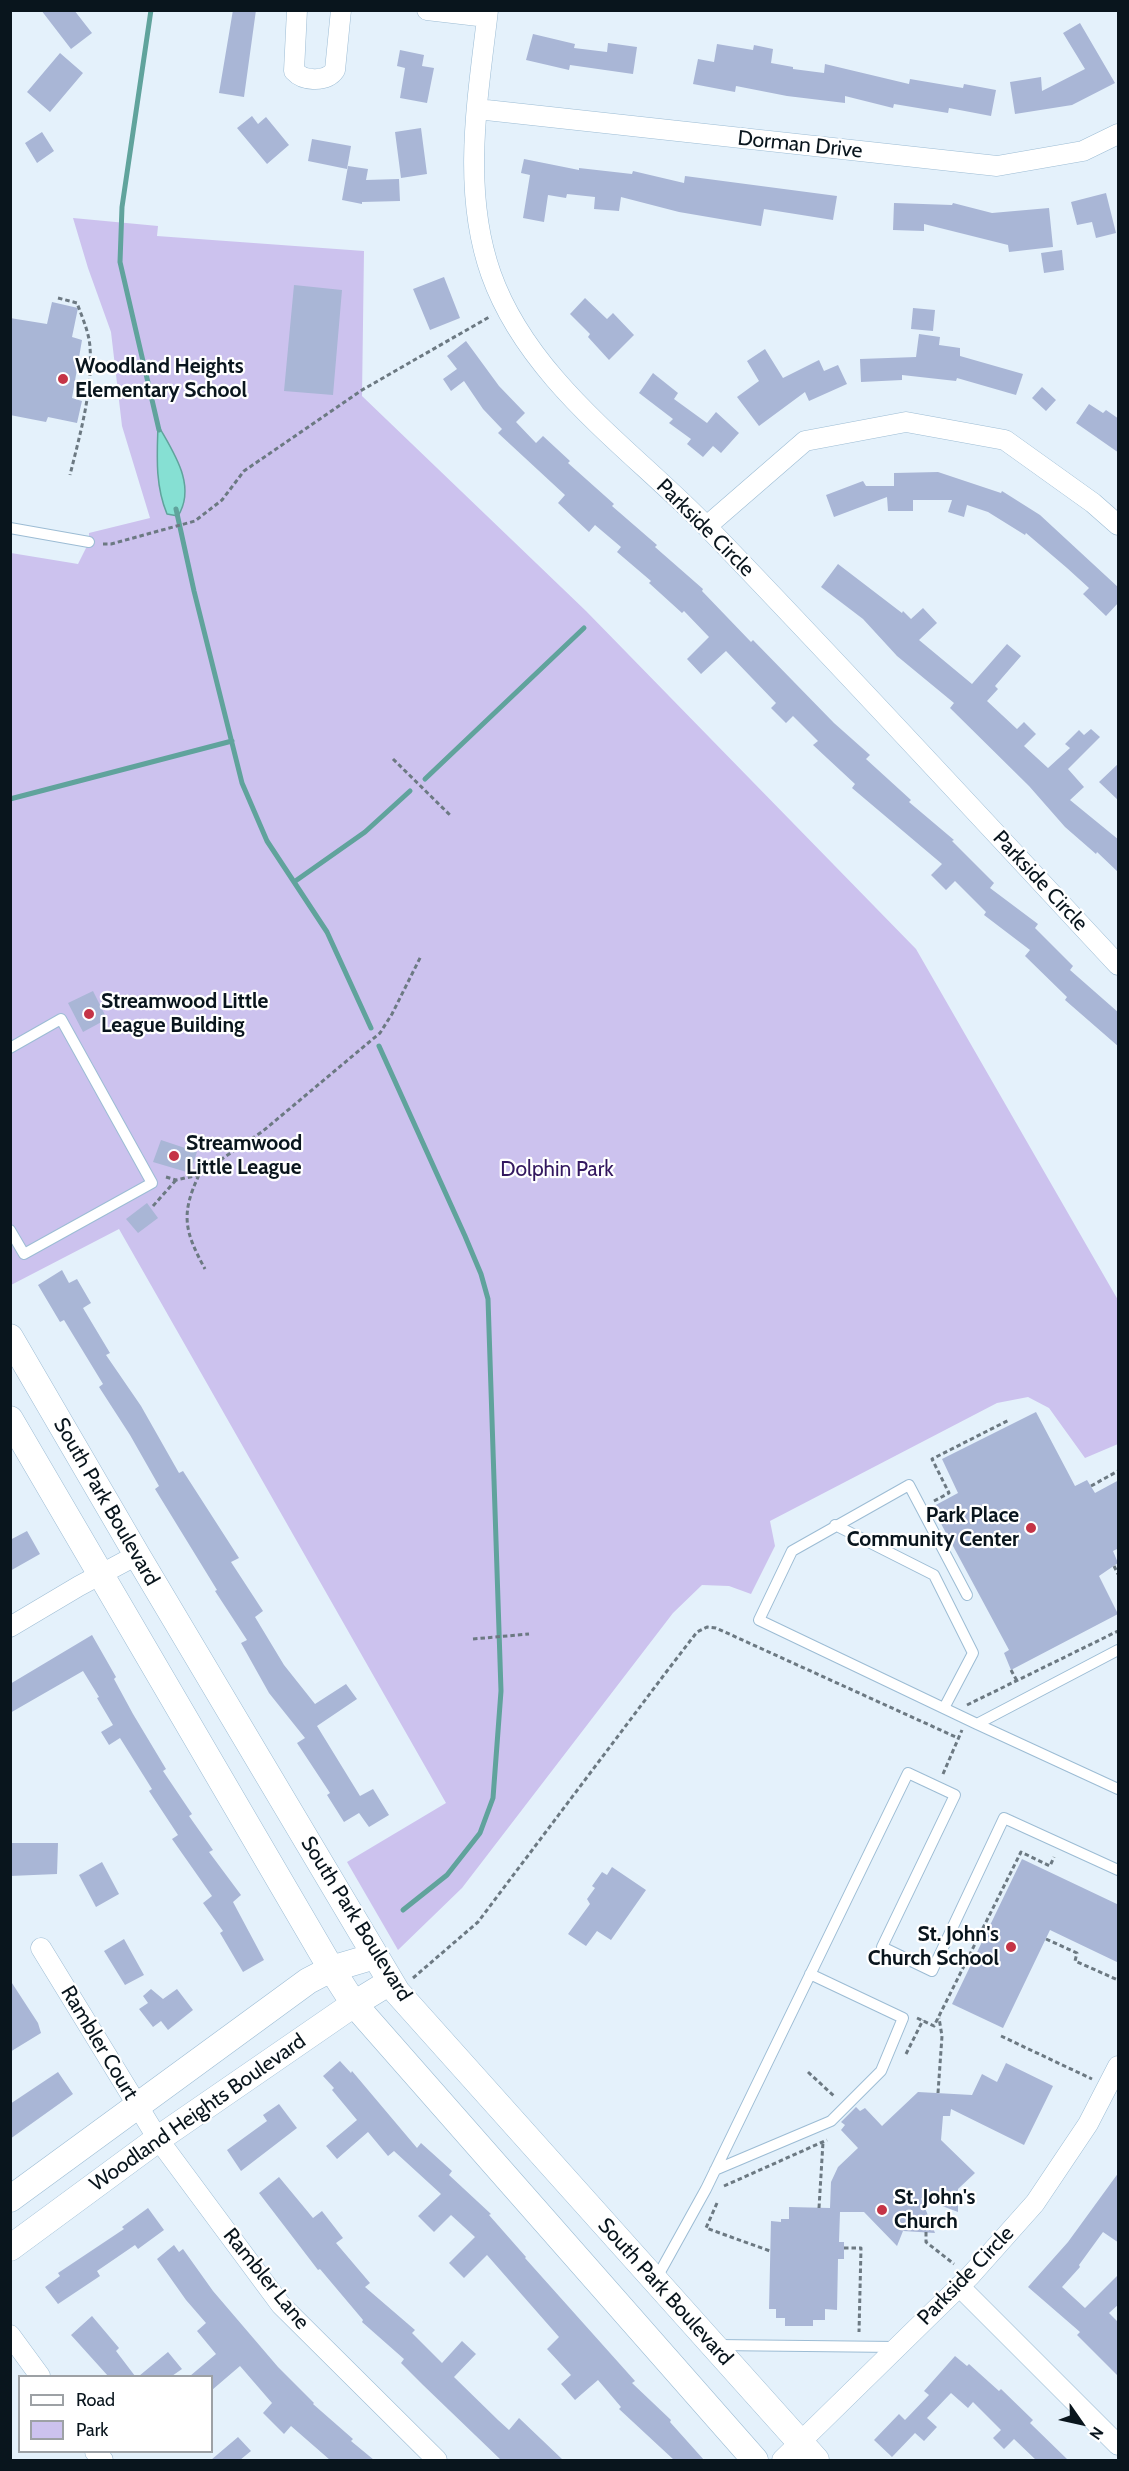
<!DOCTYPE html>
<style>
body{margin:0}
#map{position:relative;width:1129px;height:2471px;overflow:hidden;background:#e4f1fb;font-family:Cabin,sans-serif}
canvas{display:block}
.frame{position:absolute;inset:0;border:12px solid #09151d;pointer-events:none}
.legend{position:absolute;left:18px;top:2375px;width:195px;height:78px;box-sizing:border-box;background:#fff;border:2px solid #9da1a5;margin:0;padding:8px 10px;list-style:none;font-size:18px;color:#09151d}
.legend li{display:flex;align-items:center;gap:12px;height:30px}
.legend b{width:30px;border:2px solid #9da1a5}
.north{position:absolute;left:1051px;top:2393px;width:60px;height:60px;-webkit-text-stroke:4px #fff;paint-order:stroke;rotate:124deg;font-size:16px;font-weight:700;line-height:24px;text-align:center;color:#09151d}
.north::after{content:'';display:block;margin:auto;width:21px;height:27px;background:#09151d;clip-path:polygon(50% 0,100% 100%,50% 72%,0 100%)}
</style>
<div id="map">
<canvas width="1129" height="2471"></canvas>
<div class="frame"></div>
<ul class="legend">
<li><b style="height:8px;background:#fff"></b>Road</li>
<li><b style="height:16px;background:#ccc2ee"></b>Park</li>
</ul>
<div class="north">N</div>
</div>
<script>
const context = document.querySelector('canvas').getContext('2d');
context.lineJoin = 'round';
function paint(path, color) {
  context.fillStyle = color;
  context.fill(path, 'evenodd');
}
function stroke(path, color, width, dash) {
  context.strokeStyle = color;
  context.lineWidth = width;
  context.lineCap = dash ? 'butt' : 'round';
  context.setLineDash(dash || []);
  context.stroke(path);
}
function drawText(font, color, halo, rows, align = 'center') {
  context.font = font + ' Cabin,sans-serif';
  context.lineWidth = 4.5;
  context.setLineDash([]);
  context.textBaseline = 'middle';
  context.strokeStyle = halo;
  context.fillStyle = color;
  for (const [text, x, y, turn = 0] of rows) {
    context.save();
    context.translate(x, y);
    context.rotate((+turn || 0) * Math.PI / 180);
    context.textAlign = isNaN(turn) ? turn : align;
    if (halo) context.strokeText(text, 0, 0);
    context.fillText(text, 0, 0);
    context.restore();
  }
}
const green = new Path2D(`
 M73,218L158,226L157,236L364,251L362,396L586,611L916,949L1118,1300V1444L1085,1458L1049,1408L1028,1397L997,1403L770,1521L775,1546L751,1594L729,1586L702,1585L673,1613L462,1888L398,1950L347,1862L446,1803L119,1229L11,1285V553L78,564L89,542V533L150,518L122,426L111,332L88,268Z`);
const water = new Path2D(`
 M158,425C173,452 197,485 178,516L167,514C155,485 157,456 158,425Z`);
const stream = new Path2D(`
 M151,10L122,207L120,262L159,430
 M176,509L194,591L242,783L267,841L327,932L371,1028
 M425,779L584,628
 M10,799L232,741
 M294,882L365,832L410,791
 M379,1046L465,1236L481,1274L488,1299L501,1691L493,1798L480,1833L447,1875L403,1910`);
const building = new Path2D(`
 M41,10H74L92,33L71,49Z
 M233,10H256L244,97L219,93Z
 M1080,23L1115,83L1072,105L1015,114L1010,82L1041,77L1042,91L1085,69L1063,33Z
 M533,34L575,44L574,48L607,52L608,43L637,47L633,74L570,65L569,70L526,60Z
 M717,44L753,50L754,45L773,49L771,63L793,67V69L824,73L825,64L909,84L910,79L963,88L964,84L996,90L991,116L949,108L948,113L894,104L893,108L845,96V103L787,96L736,86L735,92L693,84L698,59L714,62Z
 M400,50L424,55L422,66L434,68L427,103L400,98L405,68L397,66Z
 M60,53L83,73L50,112L27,92Z
 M252,116L258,124L266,117L289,145L267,164L237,128Z
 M421,128L427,174L401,178L395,132Z
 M42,132L54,151L37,163L25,143Z
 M312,139L351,146L347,169L308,161Z
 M524,159L579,170V168L632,174L633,171L684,183L685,176L837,196L833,220L764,209L761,226L679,212L621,197L619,211L594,209L595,197L567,194L566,198L548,195L544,222L523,218L530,175L521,173Z
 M348,166L368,169L366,180L399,179L400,201L362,202V204L342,200Z
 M1106,193L1116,233L1096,238L1092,222L1077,225L1071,202Z
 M894,203L952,205L953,203L992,213L1049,208L1053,247L1009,252L1008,245L924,224V231L893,230Z
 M1062,250L1064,270L1044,273L1041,253Z
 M444,277L460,318L430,330L413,289Z
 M294,285L342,290L333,395L284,391Z
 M585,298L607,319L613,313L634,335L609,360L588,337L590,334L570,314Z
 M52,302L78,308L72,337L82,340L72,398L82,401L77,423L48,417L46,422L10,415V318L47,324Z
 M913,308L935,310L933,331L911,329Z
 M919,334L940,337L939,345L960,348V356L1023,374L1016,395L957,378L956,381L902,375V380L861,382L860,359L916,357Z
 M466,341L499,386L525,413L516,422L536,443L543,436L570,461L568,463L614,504L612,506L657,545L655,547L703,589L702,591L751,642L753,640L834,723L870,755L866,759L911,800L909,802L954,840L952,841L994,883L990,888L1038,924L1035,928L1073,966L1070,970L1119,1013V1047L1065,1000L1067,997L1025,956L1030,950L984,915L986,912L955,881L946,890L931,875L942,864L852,788L855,784L813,745L818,741L793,716L786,723L771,708L776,703L726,651L701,674L687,659L709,637L684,611L682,613L649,583L651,581L617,552L621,547L595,525L589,532L558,503L565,495L498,433L502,429L483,409L464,381L451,391L443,379L457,369L447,356Z
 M765,349L783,378L819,360L824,371L838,365L847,384L809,401L805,392L759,426L737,397L759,381L747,361Z
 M653,373L678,393L674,399L707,423L716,412L739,433L721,453L713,446L703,457L687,444L691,439L669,423L673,419L639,393Z
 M1042,387L1056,400L1046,411L1032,398Z
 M1089,404L1103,413L1106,410L1119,419V453L1076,423Z
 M938,472L1001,493L1002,491L1040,515L1119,588V602L1106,616L1083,594L1089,588L1067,568L1026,533L1025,535L988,512L967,505L964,517L948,512L952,500H913V511H888L887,497L834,517L826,495L863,481L866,486H894V473Z
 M838,564L902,613L903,611L911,619L923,608L937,623L919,640L972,684L1007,644L1021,656L995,686L998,689L987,701L1017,729L1024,722L1036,734L1024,746L1048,768L1070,748L1065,744L1079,730L1084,735L1091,729L1100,737L1068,769L1084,787L1070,800L1119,840V873L1097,852L1096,854L1065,827L1029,786L950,708L954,703L897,656L863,619L821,587Z
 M1119,763V801L1099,782Z
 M93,991L107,1019L83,1032L68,1003Z
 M161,1140L197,1152L190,1173L153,1162Z
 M147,1203L158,1218L138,1233L126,1219Z
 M62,1270L69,1283L77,1279L91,1303L83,1308L110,1353L106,1355L141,1406L179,1473L183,1471L239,1558L231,1562L263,1611L255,1617L284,1665L315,1704L346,1684L357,1699L317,1726L360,1796L373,1789L389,1815L369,1827L359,1813L344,1822L327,1795L330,1793L297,1743L305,1738L269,1693L241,1643L247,1640L215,1591L217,1590L155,1489L159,1486L130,1435L99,1387L103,1384L64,1320L60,1322L38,1285Z
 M1036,1412L1075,1486L1087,1480L1095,1493L1119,1480V1548L1113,1551L1118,1563L1099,1576L1118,1614L1011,1670L1004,1653L1009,1650L932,1507L958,1493L942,1459Z
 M27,1531L40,1554L10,1571V1540Z
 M92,1635L116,1677L114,1679L133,1714L166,1769L163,1771L192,1814L189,1816L213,1850L209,1852L241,1895L233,1902L264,1960L243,1972L220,1933L223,1931L203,1903L212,1896L172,1839L178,1835L149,1791L152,1789L120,1738L109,1745L101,1732L113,1725L97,1698L99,1697L83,1671L10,1713V1684Z
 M10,1843H58L57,1874L10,1876Z
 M1022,1859L1119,1905V1963L1050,1930L1003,2028L952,2004Z
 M102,1862L119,1894L96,1907L79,1875Z
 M612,1867L646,1890L611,1940L597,1931L586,1946L568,1934L590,1904L587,1899L595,1888L592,1886L602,1872L607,1875Z
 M124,1939L144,1975L125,1985L104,1951Z
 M10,1980L38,2023L41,2033L10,2052Z
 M151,1989L163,1999L177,1989L193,2010L168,2030L161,2021L153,2027L139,2009L148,2003L143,1996Z
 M340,2061L351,2073L352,2071L417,2148L421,2143L452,2171L449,2175L491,2214L489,2215L526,2257L525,2258L635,2381L632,2383L671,2420L670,2422L704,2460H674L619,2409L621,2407L598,2380L575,2400L561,2384L571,2375L547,2349L559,2337L487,2255L464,2278L449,2263L475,2237L451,2215L434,2232L418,2216L441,2194L394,2151L388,2156L368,2132L337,2159L326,2146L357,2120L332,2090L334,2088L323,2076Z
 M1006,2063L1053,2086L1024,2145L951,2109L950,2116H943L941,2140L975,2173L958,2189V2212L921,2198L935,2233L903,2231L897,2246L864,2212H840L839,2242H844V2259H838L837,2310L825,2309V2320H813V2326H785V2318H776V2309H769L771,2221L781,2222V2219H789V2207L830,2208L831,2182L838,2167L858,2148L841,2130L845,2125L841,2122L856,2107L860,2111L865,2108L882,2126L918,2092L972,2095L982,2074L997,2082Z
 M58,2072L73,2094L10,2139V2104Z
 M279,2104L297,2128L241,2171L227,2150L267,2121L263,2115Z
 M1119,2172V2243L1103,2232L1079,2265L1080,2267L1062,2287L1085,2308L1119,2274V2304L1109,2313L1119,2323V2377L1077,2335L1080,2332L1028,2287L1068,2242Z
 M279,2177L313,2218L322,2211L343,2238L336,2243L370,2283L365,2287L415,2330L412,2333L442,2363L462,2341L476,2354L454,2377L498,2420L509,2430L519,2418L563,2460H501L423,2385L401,2363L404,2359L362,2322L363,2320L320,2269L318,2270L259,2193Z
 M148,2208L164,2230L138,2249L135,2245L97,2271L100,2276L58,2304L45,2287L60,2276L58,2273L124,2229L122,2227Z
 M174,2245L179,2252L183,2249L213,2291L278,2367L314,2403L313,2404L353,2439L351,2441L374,2460H330L291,2426L284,2434L263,2413L272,2403L240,2366L212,2390V2376H190L216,2354L197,2331L206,2323L186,2300L157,2259Z
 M92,2316L119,2348L116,2351L135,2376H108L71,2335Z
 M168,2352L182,2369L172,2376H139Z
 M955,2356L967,2366L969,2364L999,2391L1001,2389L1033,2420L1030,2423L1068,2460H1036L1014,2439L1004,2449L993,2438L1001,2430L973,2402L968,2408L951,2393L927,2418L937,2427L924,2441L915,2433L892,2457L874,2440L899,2414L905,2420L929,2395L924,2391Z
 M238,2437L251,2451L240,2460H211Z`);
const path = new Path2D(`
 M58,298L77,303C82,317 89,332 90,347C93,390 80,434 70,475
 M103,544H111L195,521L222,500L244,471L362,390L491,316
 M393,759L451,816
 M199,1175C180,1215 185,1232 205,1269
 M166,1177L176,1180L199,1175L216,1163L263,1131L380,1033L392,1014L421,956
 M153,1206L176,1180
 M1091,1486L1118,1471
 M934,1501L949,1493L932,1459L1009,1420
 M1114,1566L1118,1574
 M473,1639L529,1634
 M1011,1670L1017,1681
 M967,1705L1118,1631
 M943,1774L962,1730
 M1046,1939L1077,1953L1075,1961L1118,1980
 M413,1978L478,1922L667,1671L697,1632L707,1627L716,1628L958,1738
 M917,2018L934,2026L1021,1852L1050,1866L1054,1857
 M1001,2036L1092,2079
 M906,2054L923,2020
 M808,2072L835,2097
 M938,2093L942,2036L939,2018
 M724,2186L827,2140
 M717,2203L706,2228L770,2251
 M819,2208L823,2142
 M926,2232V2242L954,2264
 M844,2248H861L859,2332`);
const service = new Path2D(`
 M10,528L89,542
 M10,1048L61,1019L152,1183L24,1254L10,1230
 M835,1525L934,1575L973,1653L944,1708
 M967,1595L909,1485L792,1551L759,1620L977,1724
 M1118,1650L977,1724L1118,1789
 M715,2170L831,2121L881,2071L903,2018L810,1974
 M655,2281L706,2189L908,1773L955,1795L882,1947L932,1971L1004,1818L1118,1870
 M716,2345L896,2347`);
const minor = new Path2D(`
 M297,10L294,71C304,82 327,82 335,70L341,10
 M427,10L487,17
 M488,10C478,97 461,189 491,274C529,381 633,450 709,529C847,672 982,819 1118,965
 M477,109L997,166L1083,151L1118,134
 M707,526L805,441L906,422L1005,440L1093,503L1118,525
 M10,1627L79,1586L137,1555
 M41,1948L158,2139L281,2305L437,2460
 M959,2286L1118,2445
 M10,2335L40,2376
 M95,2452L103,2460
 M782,2460L970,2276L1035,2203L1088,2124L1118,2066`);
const tertiary = new Path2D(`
 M10,1337L137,1555L397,1992L816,2460
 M10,1419L329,1965L354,2004L755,2460
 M10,2199L308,1981L331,1969L375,1956
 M10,2248L158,2139L354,2004L390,1982`);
const markers = [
 [63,379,6,"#c53446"],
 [89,1014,6,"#c53446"],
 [174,1156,6,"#c53446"],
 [1031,1528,6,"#c53446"],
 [1011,1947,6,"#c53446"],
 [882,2210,6,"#c53446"]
];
const streetNames = [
 ["Dorman Drive",800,145,6],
 ["Parkside Circle",705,528,45],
 ["Parkside Circle",1040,881,47],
 ["South Park Boulevard",106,1502,60],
 ["South Park Boulevard",356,1919,58],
 ["Rambler Court",99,2043,59],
 ["Woodland Heights Boulevard",198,2113,-35],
 ["Parkside Circle",966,2276,-46],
 ["Rambler Lane",266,2279,51],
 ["South Park Boulevard",665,2292,48]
];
const poiNames = [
 ["Woodland Heights",75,367],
 ["Elementary School",75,391],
 ["Streamwood Little",101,1002],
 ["League Building",101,1026],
 ["Streamwood",186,1144],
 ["Little League",186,1168],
 ["Park Place",1019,1516,"right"],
 ["Community Center",1019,1540,"right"],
 ["St. John's",999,1935,"right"],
 ["Church School",999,1959,"right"],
 ["St. John's",894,2198],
 ["Church",894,2222]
];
const parkNames = [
 ["Dolphin Park",557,1170]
];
paint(green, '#ccc2ee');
paint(water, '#86e0d3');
stroke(water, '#60a39c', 1.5);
stroke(stream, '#60a39c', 5);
paint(building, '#a9b6d6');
stroke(service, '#9cbcd4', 12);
stroke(minor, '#9cbcd4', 21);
stroke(tertiary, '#9cbcd4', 27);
stroke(path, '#6c7982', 3, [4.5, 3]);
stroke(service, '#fff', 10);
stroke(minor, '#fff', 20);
stroke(tertiary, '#fff', 26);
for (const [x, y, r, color] of markers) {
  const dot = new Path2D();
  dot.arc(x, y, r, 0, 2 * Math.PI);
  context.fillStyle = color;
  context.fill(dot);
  stroke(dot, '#fff', 2);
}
drawText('21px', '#09151d', '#fff', streetNames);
drawText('bold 21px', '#09151d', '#fff', poiNames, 'left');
drawText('21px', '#33185f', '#fff', parkNames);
</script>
